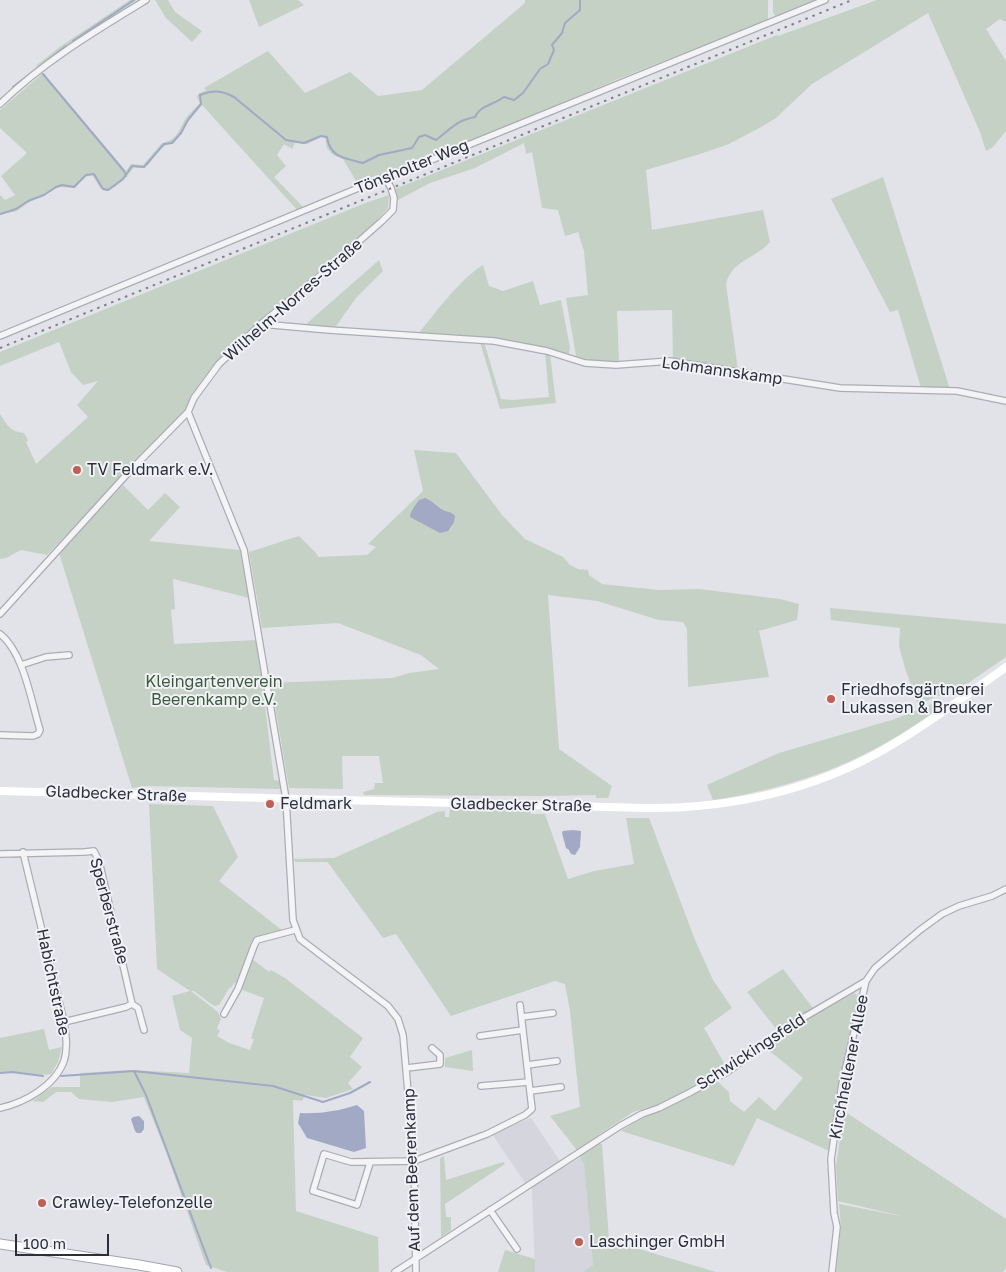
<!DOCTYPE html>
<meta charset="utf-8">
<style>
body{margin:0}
#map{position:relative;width:1006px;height:1272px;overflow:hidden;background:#e2e3e8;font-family:"Golos Text",sans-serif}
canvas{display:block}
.scale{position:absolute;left:15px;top:1234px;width:94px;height:22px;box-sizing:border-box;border:2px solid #2c2e3e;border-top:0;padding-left:6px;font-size:15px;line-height:18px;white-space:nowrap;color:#2c2e3e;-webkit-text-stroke:4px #f1f2f6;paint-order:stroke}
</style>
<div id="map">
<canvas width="1006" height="1272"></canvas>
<div class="scale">100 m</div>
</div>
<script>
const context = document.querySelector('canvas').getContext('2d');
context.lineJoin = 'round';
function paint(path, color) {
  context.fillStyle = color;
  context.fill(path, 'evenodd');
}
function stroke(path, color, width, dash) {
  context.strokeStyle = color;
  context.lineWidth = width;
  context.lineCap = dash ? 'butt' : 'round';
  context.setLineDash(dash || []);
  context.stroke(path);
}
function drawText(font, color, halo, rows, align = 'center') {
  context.font = font + ' "Golos Text",sans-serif';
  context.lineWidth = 4;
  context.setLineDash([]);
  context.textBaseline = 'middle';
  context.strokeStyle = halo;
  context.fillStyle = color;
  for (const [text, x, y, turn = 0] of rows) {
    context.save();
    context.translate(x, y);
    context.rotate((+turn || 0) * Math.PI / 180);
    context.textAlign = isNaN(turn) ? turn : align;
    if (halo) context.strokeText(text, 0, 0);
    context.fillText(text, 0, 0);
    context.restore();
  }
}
const built = new Path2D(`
 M531,1118L564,1167L581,1157L584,1163L593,1266L583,1272H535L532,1189L525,1183L492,1134Z`);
const green = new Path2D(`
 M130,0H137L65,48L35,71L37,65L61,46Z
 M155,0H168L175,12L202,31L192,42L166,18Z
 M249,0H298L304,5L259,27Z
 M525,0H768V20L618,79L446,153L383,173L359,186L343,159L333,155L327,148L325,138L321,137L307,144L295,143L292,149L284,144L277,155L286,166L274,177L305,209L299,212L202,105L188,120L181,134L173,144C148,146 158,172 134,167C126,178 119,186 107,191L101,189L92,175L85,177L75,188L61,187L57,188L43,196L31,201L17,211L0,215V195L5,200L15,195L1,176L27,153L0,128V110L43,73L126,171L131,164L143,165L162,143C178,140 178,130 186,118C190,113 195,108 200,103L197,97L198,94L206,90L204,88L268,51L305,93L350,72L378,96L422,90L525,3Z
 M773,0H820L776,17L773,13Z
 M877,0H1006V22L1000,19L986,29L1006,61V131L993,147L986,151L980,132L928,13L812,84L776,118L763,126L729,144L700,154L646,170L652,230L763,210L770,242C755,259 732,260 726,284L738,370L673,360L672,310L617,311L619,361C603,362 590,363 576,356L566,298L588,295L584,251L578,232L565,236L558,210L542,208L532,152L526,154L524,143L475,168L430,183L398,200L395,189L777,35L778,36Z
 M883,177L949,386L948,389L921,388L898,310L890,312L831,199Z
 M389,195L388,208L368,230L231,346C213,365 194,388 184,412L47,555L21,550L6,558L0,559V414C8,426 9,431 24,433L28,440L26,442L36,464L88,417L77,405L98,381L83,385L71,372L59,342L0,366V352L368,202Z
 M379,260L383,271L356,298L334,329L305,325Z
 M483,265L489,286L503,291L533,281L540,305L561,300L570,348L569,354L546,349L418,334C438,310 457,282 483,265Z
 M480,342H484L501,399L513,400L549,397L545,352L550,354L556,403L500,409Z
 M414,450L456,453L502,515L525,539L563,557L570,565L578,569L588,570L589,575L602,584L659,590L699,589L780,599L799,604L797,620L759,631L769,677L688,687L687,629L683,622L659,620L597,601L548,595L559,749L612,786L608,798H596V795L540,796L364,795L363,792L374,789L375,783H383L379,756H342L343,789L289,788L271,683L393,678L409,673L439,669L421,655L338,623L262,628L249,552L299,536L316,553L318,557L367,555L376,547L368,544L423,491Z
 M123,485L148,510L165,493L180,507L149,541L240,550L249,598L173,579L175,609L171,610L174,644L257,640L274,780L281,781L282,789L147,786L132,788L59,553Z
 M830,608L1006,624V657L958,690L955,686L940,696H937L918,705L905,668L899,646L900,628L831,620Z
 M939,701L943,703L942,706C869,760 803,786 713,800L707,785L779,753L895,719Z
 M149,804L213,806L238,857L219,881L283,931L262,936L251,942L248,953L249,954L238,984L234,983L231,988L230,987L219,1005L214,1006L194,991H191L218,1012L221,1019L217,1028L220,1031L217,1036L229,1043L250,1050L254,1039L251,1038L264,998L240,989L251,958L269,972L271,970L285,978L363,1038L350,1057L362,1067L348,1083L353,1089L326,1098L305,1095L302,1101L293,1100L296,1211L378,1237L379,1272H227L206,1265L166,1152L144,1097L112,1102L79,1099L71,1092H56L43,1102L32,1101L52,1087H80V1073L130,1070L189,1073L192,1038L180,1030L172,996L190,991L157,969Z
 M450,809L530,811L531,814H545L568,879L594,871L634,864L626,818H649L695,940L713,980L732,1008L704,1028L727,1068L674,1098L657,1105L633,1112L598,1135L600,1144H602L609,1240L716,1272H583L593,1265L584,1164L576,1149L550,1116L580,1107L570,1011L565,984L555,981L451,1016L396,934L383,938L329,864L327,862H296L293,859L334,858L437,812L445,811V817H449Z
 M783,969L813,1008L777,1030L747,992Z
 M854,993L860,997L829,1151L757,1118L734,1166L621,1131C651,1112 685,1098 718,1082L729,1092L730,1101L744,1112L759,1097L775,1111L803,1078L766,1048L792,1028Z
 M44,1029L49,1050L62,1047L58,1062L51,1074C34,1077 17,1070 0,1072V1038Z
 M472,1050L473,1071L445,1067V1058Z
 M844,1111L1006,1219V1268L1003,1272H836L841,1227L839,1204L906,1217L838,1201L836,1166Z
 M444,1156L446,1180L503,1162L505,1164L445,1204L446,1217H451V1230L441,1237L440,1158Z
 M505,1250L535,1259V1272H498Z`);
const water = new Path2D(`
 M425,498C433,501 437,507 443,510C449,513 451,511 455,516L454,522L448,531L440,533L410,517C410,512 416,504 419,500Z
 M573,830L581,831L580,847L575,855L571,854L569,850L566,848L562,833L563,831Z
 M357,1105L364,1111L366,1148L354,1152L307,1138L298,1123L300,1113C320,1114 338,1111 357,1105Z
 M139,1116L144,1121V1129L141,1133H137L135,1131L131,1119L133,1117Z`);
const stream = new Path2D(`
 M73,41L134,0
 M43,74L124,171L126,176
 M13,87L66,46
 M0,214L16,209L28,201L44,195L56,187L62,185L74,187L86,175L94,174L103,189L108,190L123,179L132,166L144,167L164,144L172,143L181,133L188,120L201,104L200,95C213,90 221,90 234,97L286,140L304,143L321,136L327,137C330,158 345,158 363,163L379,155L412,148L419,137L425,135L436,140C452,128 455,121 475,117C480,105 494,105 504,97L514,100L523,93L540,69L548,64L554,50L552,45L562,33L565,23L580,10V0
 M134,1071L273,1086L323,1102L350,1093L370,1082
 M0,1073L12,1072L43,1076
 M61,1076L134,1071L146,1095L211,1268`);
const minor = new Path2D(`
 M0,104C43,62 95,31 146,0
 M261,324L329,330L494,341L547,351L585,363L616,365L670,361L840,388L957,391L1006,401
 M0,336L385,177L424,163L825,0
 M188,412L244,550L286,799L293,920L300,939L388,1006L398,1019L403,1035L414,1161L416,1272
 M0,614L128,473L188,412L194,398L219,364L261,324L322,274L382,221L393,210L394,198L391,188L385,177
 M0,634C24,653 31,701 40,730L38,734L33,736L0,735
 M21,665L46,657L69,655
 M0,854L84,852L94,851L99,861L132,1004L126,1007L64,1022
 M132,1004L138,1008L144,1030
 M224,1014L238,989L254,946L257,940L295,930
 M522,1017L553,1013
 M480,1036L523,1030
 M527,1065L557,1061
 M407,1068L440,1064V1055L432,1048
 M481,1086L529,1082
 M530,1091L561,1087
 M0,1108C24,1103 55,1086 64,1061C68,1048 66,1035 64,1022L23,852
 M370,1163L357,1205L313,1191L324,1154L351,1162L414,1161L487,1134L525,1115L532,1109L520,1005
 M490,1210L517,1249
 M395,1272L620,1126L642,1114L659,1108L689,1093L727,1072L791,1025L866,981L875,968L920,930L942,914L959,906L992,896L1006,889
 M832,1272L837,1227L834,1213L831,1159L842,1084L866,981`);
const secondary = new Path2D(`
 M0,791L645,808C730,809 816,790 890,746C930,723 968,694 1006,667`);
const primary = new Path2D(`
 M0,1244L139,1265L177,1272`);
const rail = new Path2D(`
 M0,348L852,0`);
const markers = [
 [77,470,5,"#bf5f55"],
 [831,699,5,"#bf5f55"],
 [270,804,5,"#bf5f55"],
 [42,1203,5,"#bf5f55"],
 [579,1242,5,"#bf5f55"]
];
const streetNames = [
 ["Tönsholter Weg",412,167,-22],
 ["Wilhelm-Norres-Straße",293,300,-41],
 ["Lohmannskamp",722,371,8],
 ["Gladbecker Straße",116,794,2],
 ["Gladbecker Straße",521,805,1],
 ["Sperberstraße",109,911,75],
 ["Habichtstraße",53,982,78],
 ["Schwickingsfeld",751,1052,-33],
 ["Kirchhellener Allee",849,1067,-79],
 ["Auf dem Beerenkamp",412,1170,-92]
];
const poiNames = [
 ["TV Feldmark e.V.",87,470],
 ["Friedhofsgärtnerei",841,690],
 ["Lukassen & Breuker",841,708],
 ["Feldmark",280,804],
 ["Crawley-Telefonzelle",52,1203],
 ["Laschinger GmbH",589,1242]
];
const parkNames = [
 ["Kleingartenverein",214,682],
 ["Beerenkamp e.V.",214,700]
];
paint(built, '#d4d5dd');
paint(green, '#c4d1c4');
paint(water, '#a1a9c4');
stroke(stream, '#a1a9c4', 2);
stroke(minor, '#abadb5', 8);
stroke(primary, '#a2a5b3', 11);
stroke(minor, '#f4f4f7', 5.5);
stroke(secondary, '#fff', 8);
stroke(primary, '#fff', 9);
stroke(rail, '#7d7f90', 2, [2.5, 5]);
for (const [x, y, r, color] of markers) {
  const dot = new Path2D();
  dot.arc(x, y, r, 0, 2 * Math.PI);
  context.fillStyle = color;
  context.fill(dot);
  stroke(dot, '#f1f2f6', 2);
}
drawText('16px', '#2c2e3e', '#f1f2f6', streetNames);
drawText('16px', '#2c2e3e', '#f1f2f6', poiNames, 'left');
drawText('16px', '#3b593c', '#f1f2f6', parkNames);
</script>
